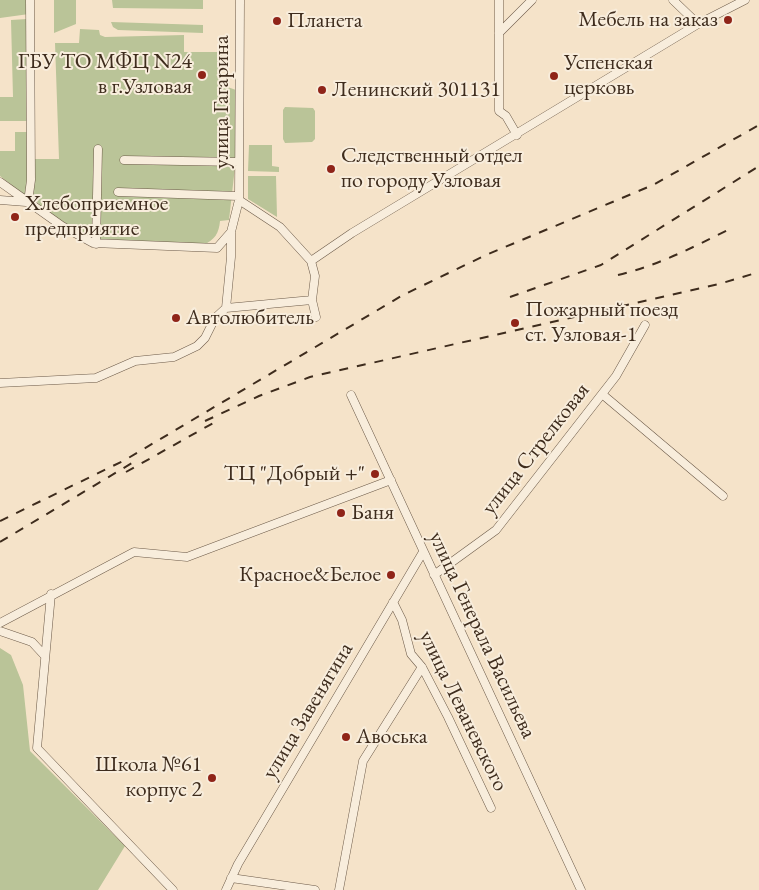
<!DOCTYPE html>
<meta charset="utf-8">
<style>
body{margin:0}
canvas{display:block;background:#f5e3c9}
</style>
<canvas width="759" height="890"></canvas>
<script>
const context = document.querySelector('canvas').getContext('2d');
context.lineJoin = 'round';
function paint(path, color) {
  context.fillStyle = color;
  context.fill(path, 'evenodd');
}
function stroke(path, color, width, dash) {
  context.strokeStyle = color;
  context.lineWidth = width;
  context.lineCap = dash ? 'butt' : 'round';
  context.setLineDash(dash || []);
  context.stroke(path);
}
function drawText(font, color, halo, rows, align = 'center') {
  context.font = font + ' "EB Garamond",serif';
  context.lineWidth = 4;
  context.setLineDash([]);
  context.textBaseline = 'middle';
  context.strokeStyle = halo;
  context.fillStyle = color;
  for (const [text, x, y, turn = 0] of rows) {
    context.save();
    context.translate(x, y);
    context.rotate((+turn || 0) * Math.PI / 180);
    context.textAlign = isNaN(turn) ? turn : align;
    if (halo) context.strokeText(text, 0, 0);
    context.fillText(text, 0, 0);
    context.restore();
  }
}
const green = new Path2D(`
 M0,0H29V14L0,18Z
 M54,0H76V24L54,33Z
 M112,0H203V9L113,8Z
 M27,19L29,121H0V97H13L11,20Z
 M111,22L203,25V33L118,30L113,27Z
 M80,29L99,30L100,35L105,37L184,35V52H222V85L236,90V158L229,220L220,221C219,233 215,240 203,245L101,241L68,225L46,211L33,198L34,159H59L55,43H79Z
 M285,107L313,108L315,111V139L312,142L285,143L283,139V110Z
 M15,132H30L28,198L0,176V151H15Z
 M249,145H272V166L279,167V172L248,171Z
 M248,176H276L277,217L248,199Z
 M0,648L11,655L23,685L30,751L125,846L98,890H0Z`);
const minor = new Path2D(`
 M499,0V111L506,116L517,135
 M673,0L698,24
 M499,33L532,0
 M124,160L239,162
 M0,182L62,226L93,243L217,248L231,232
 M118,192L238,196
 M0,200L26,202
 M239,200L280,227L311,261L315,276L312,300L316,317
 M28,202L31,180L30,0
 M96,244L98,149
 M311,261L352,233L698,24L745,0
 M226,308L231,257V232L239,200L240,0
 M0,383L96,378L135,361L174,357L197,346L205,338L215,318L226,308L312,300
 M602,394L723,496
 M351,395L581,890
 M434,575L496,530L616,376L645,325
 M51,594L37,748L173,890
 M393,602L402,620L411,654L422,667L448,717L491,808
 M0,623L134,552L187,557L391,480
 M0,631L32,642L44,655
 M231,878L315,890
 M226,890L238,864L423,552
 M339,890L363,761L422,667`);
const rail = new Path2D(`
 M618,275C657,266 691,248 728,230
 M510,297L601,265L756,168
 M205,421L259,396L310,377L719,284L759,272
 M126,472L215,422
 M0,521L125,460L403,295L486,255L653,185L759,125
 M0,542L132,463`);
const markers = [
 [728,20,5,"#8f2418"],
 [277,21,5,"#8f2418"],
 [202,75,5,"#8f2418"],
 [554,76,5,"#8f2418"],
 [322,90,5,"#8f2418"],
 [331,169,5,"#8f2418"],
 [15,217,5,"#8f2418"],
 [176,318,5,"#8f2418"],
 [515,323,5,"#8f2418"],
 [375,474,5,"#8f2418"],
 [341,513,5,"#8f2418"],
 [391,575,5,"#8f2418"],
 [346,737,5,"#8f2418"],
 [212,778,5,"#8f2418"]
];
const poiNames = [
 ["Мебель на заказ",718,20,"right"],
 ["Планета",287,21],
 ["ГБУ ТО МФЦ N24",192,62,"right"],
 ["в г.Узловая",192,87,"right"],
 ["Успенская",564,63],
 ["церковь",564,88],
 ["Ленинский 301131",332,90],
 ["Следственный отдел",341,156],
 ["по городу Узловая",341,181],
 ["Хлебоприемное",25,204],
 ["предприятие",25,229],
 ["Пожарный поезд",525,310],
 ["ст. Узловая-1",525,335],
 ["Автолюбитель",186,318],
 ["ТЦ \"Добрый +\"",365,474,"right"],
 ["Баня",351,513],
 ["Красное&Белое",381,575,"right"],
 ["Авоська",356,737],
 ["Школа №61",202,765,"right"],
 ["корпус 2",202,790,"right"]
];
const streetNames = [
 ["улица Гагарина",222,102,-90],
 ["улица Стрелковая",536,449,-52],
 ["улица Генерала Васильева",482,635,65],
 ["улица Завенягина",308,711,-59],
 ["улица Леваневского",463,711,64]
];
paint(green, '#bac498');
stroke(minor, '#6c5a48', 9);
stroke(minor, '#f8eddc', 8);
stroke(rail, '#3e2c1d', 2, [9, 9]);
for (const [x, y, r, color] of markers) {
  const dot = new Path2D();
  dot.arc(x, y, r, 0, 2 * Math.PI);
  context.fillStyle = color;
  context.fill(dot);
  stroke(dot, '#f8eddc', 2);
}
drawText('22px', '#3e2c1d', '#f8eddc', poiNames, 'left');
drawText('22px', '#3e2c1d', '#f8eddc', streetNames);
</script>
